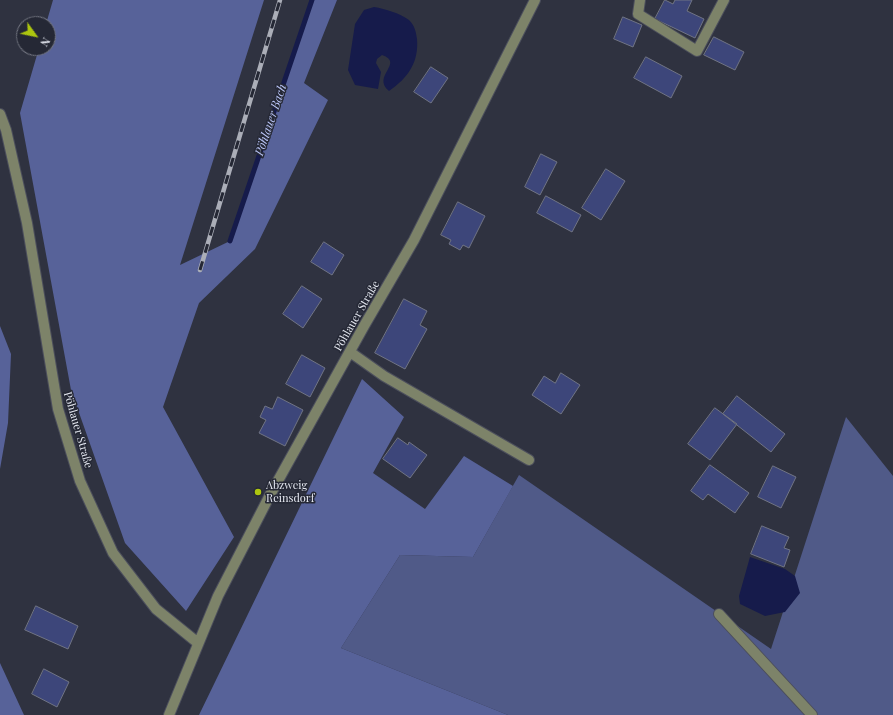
<!DOCTYPE html>
<meta charset="utf-8">
<style>
body{margin:0}
#map{position:relative;width:893px;height:715px;overflow:hidden;background:#2f3240;font-family:"Playfair Display",serif}
canvas{display:block}
.north{position:absolute;left:16px;top:16px;width:40px;height:40px;box-sizing:border-box;background:#252835;border:1px solid #727580;border-radius:50%;rotate:123deg;font-size:11px;font-weight:700;line-height:16px;text-align:center;color:#e5e8f1}
.north::after{content:'';display:block;margin:auto;width:14px;height:18px;background:#adc60f;clip-path:polygon(50% 0,100% 100%,50% 72%,0 100%)}
</style>
<div id="map">
<canvas width="893" height="715"></canvas>
<div class="north">N</div>
</div>
<script>
const context = document.querySelector('canvas').getContext('2d');
context.lineJoin = 'round';
function paint(path, color) {
  context.fillStyle = color;
  context.fill(path, 'evenodd');
}
function stroke(path, color, width, dash) {
  context.strokeStyle = color;
  context.lineWidth = width;
  context.lineCap = dash ? 'butt' : 'round';
  context.setLineDash(dash || []);
  context.stroke(path);
}
function drawText(font, color, halo, rows, align = 'center') {
  context.font = font + ' "Playfair Display",serif';
  context.lineWidth = 3;
  context.setLineDash([]);
  context.textBaseline = 'middle';
  context.strokeStyle = halo;
  context.fillStyle = color;
  for (const [text, x, y, turn = 0] of rows) {
    context.save();
    context.translate(x, y);
    context.rotate((+turn || 0) * Math.PI / 180);
    context.textAlign = isNaN(turn) ? turn : align;
    if (halo) context.strokeText(text, 0, 0);
    context.fillText(text, 0, 0);
    context.restore();
  }
}
const green = new Path2D(`
 M846,417L893,476V715H508L341,648L400,555L473,557L519,475L771,649Z`);
const forest = new Path2D(`
 M53,0H264L180,265L230,241L312,0H337L304,83L328,100L255,249L199,303L163,407L234,537L186,611L125,543L71,390L20,113L39,48H48V24H46Z
 M0,326L11,354L8,423L0,469Z
 M362,379L404,417L373,473L425,509L464,456L513,486L473,557L400,555L341,648L508,715H199Z
 M0,663L24,715H0Z`);
const water = new Path2D(`
 M374,7C386,9 399,13 409,20C415,26 416,32 417,39C419,62 408,78 389,91C371,76 405,63 382,55L377,59L376,63L381,72L378,89L355,85L348,70L355,24L364,10Z
 M750,557L785,569L795,576L800,593L785,612L765,616L740,604L739,596Z`);
const stream = new Path2D(`
 M230,241L312,0`);
const building = new Path2D(`
 M665,0L673,4L675,0H692L687,11L704,19L695,38L655,19Z
 M623,17L642,25L633,47L614,39Z
 M714,37L744,52L735,70L704,55Z
 M646,57L682,76L671,98L634,78Z
 M431,67L448,78L431,103L414,92Z
 M541,154L557,162L540,195L525,187Z
 M606,169L625,181L601,220L582,208Z
 M546,196L581,215L572,232L537,213Z
 M458,202L485,216L469,248L463,245L460,250L449,244L451,240L441,235Z
 M324,242L344,255L332,275L311,262Z
 M302,286L322,299L303,328L283,314Z
 M404,299L427,311L420,325L427,329L405,369L375,353Z
 M302,355L325,368L310,397L286,384Z
 M561,373L580,385L561,414L532,395L544,376L555,383Z
 M737,396L785,434L771,452L723,414Z
 M278,397L303,410L285,446L259,433L266,420L260,417L265,406L272,409Z
 M715,408L737,424L710,460L688,444Z
 M398,438L408,445L409,442L427,455L410,478L383,459Z
 M710,465L749,493L735,513L708,494L703,500L691,491Z
 M773,466L796,477L781,508L758,497Z
 M762,526L789,537L784,548L790,550L784,567L751,554Z
 M36,606L78,626L68,649L25,630Z
 M44,669L69,682L57,707L32,694Z`);
const minor = new Path2D(`
 M640,0L638,14L697,51L724,0
 M0,114L6,130L27,223L58,409L80,481L113,553L156,609L198,643
 M350,352L384,376L529,460
 M719,614L812,715
 M169,715L218,596L270,495L364,326L414,240L535,0`);
const rail = new Path2D(`
 M200,270L280,0`);
const markers = [
 [258,492,4,"#adc60f"]
];
const streetNames = [
 ["Pöhlauer Straße",357,316,-60],
 ["Pöhlauer Straße",78,430,74]
];
const poiNames = [
 ["Abzweig",266,486],
 ["Reinsdorf",266,499]
];
const waterNames = [
 ["Pöhlauer Bach",271,120,-71]
];
paint(green, '#505a88');
paint(forest, '#576299');
paint(water, '#161b4b');
stroke(stream, '#161b4b', 5);
paint(building, '#3d467a');
stroke(building, '#707484', 1);
stroke(minor, '#4c4f5c', 12);
stroke(minor, '#7d8369', 10);
stroke(rail, '#abaeb8', 4.5);
stroke(rail, '#252835', 3, [9]);
for (const [x, y, r, color] of markers) {
  const dot = new Path2D();
  dot.arc(x, y, r, 0, 2 * Math.PI);
  context.fillStyle = color;
  context.fill(dot);
  stroke(dot, '#252835', 1.5);
}
drawText('11px', '#e5e8f1', '#252835', streetNames);
drawText('11px', '#e5e8f1', '#252835', poiNames, 'left');
drawText('italic 12px', '#bac5f7', '#252835', waterNames);
</script>
